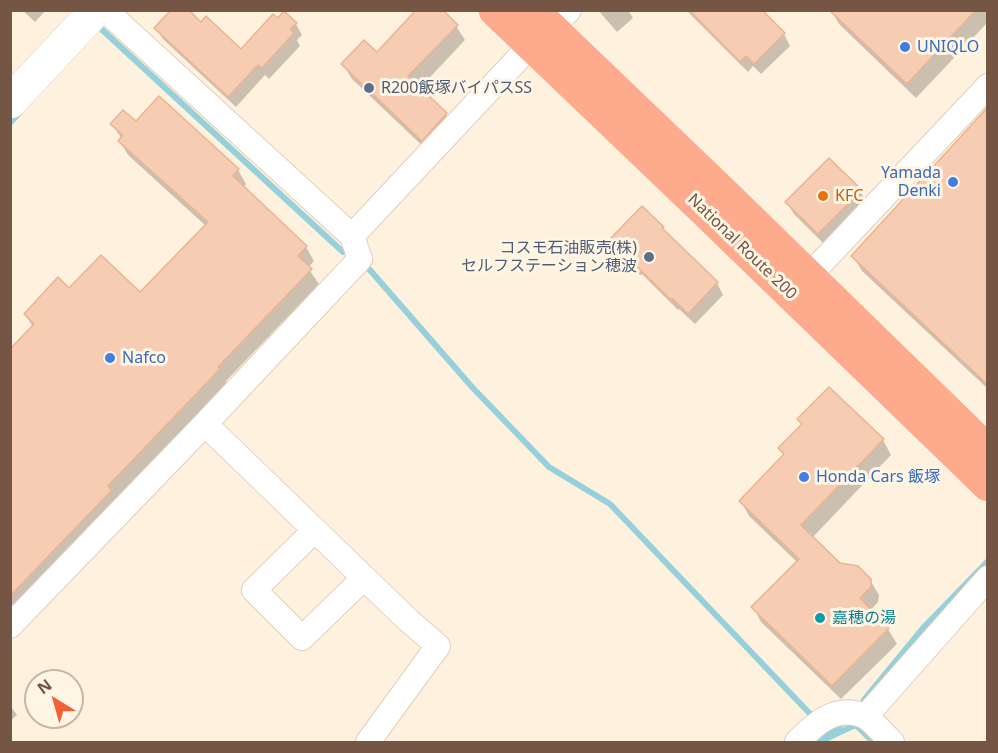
<!DOCTYPE html>
<meta charset="utf-8">
<style>
body{margin:0}
#map{position:relative;width:998px;height:753px;overflow:hidden;background:#fef1dd;font-family:"Noto Sans",sans-serif}
canvas{display:block}
.frame{position:absolute;inset:0;border:12px solid #755544;pointer-events:none}
.north{position:absolute;left:24px;top:669px;width:60px;height:60px;box-sizing:border-box;background:#fff5e5;border:2px solid #c8b5a5;border-radius:50%;rotate:323deg;font-size:16px;font-weight:700;line-height:24px;text-align:center;color:#755544}
.north::after{content:'';display:block;margin:auto;width:21px;height:27px;background:#f46036;clip-path:polygon(50% 0,100% 100%,50% 72%,0 100%)}
</style>
<div id="map">
<canvas width="998" height="753"></canvas>
<div class="frame"></div>
<div class="north">N</div>
</div>
<script>
const context = document.querySelector('canvas').getContext('2d');
context.lineJoin = 'round';
function paint(path, color) {
  context.fillStyle = color;
  context.fill(path, 'evenodd');
}
function stroke(path, color, width, dash) {
  context.strokeStyle = color;
  context.lineWidth = width;
  context.lineCap = dash ? 'butt' : 'round';
  context.setLineDash(dash || []);
  context.stroke(path);
}
function drawText(font, color, halo, rows, align = 'center') {
  context.font = font + ' "Noto Sans","Noto Sans JP",sans-serif';
  context.lineWidth = 6;
  context.setLineDash([]);
  context.textBaseline = 'middle';
  context.strokeStyle = halo;
  context.fillStyle = color;
  for (const [text, x, y, turn = 0] of rows) {
    context.save();
    context.translate(x, y);
    context.rotate((+turn || 0) * Math.PI / 180);
    context.textAlign = isNaN(turn) ? turn : align;
    if (halo) context.strokeText(text, 0, 0);
    context.fillText(text, 0, 0);
    context.restore();
  }
}
const shadow = new Path2D(`
 M22,10H46L35,22Z
 M598,10H628L633,18L617,32Z
 M686,10H760L784,34L790,46L761,74L753,66L748,72Z
 M831,10H988V22L916,98L839,24Z
 M201,24L241,51L296,24L302,35L297,40L300,46L269,79L265,75L236,107L163,39L156,28Z
 M456,26L465,40L419,89L446,114L455,129L431,154L352,79L343,64L377,54Z
 M159,98L238,170L246,184L243,188L306,247L314,261L308,268L319,284L226,381L227,384L10,618V351L33,327L25,314L69,290L140,295L206,226L128,155L120,141L122,139L112,124L136,123Z
 M988,110V389L862,271L853,256Z
 M860,191L867,202L825,245L794,214L787,203Z
 M642,208L662,228L665,233L717,283L723,295L695,324L679,309L678,310L642,274L640,275L616,252L610,241Z
 M799,420L883,440L891,455L812,538L839,565L870,580L879,595L878,602L870,611L888,629L897,644L841,699L761,622L753,607L797,562L749,516L741,501L784,456L780,448L803,425Z
 M10,705L17,715L10,721Z`);
const stream = new Path2D(`
 M98,26L343,252
 M10,123L20,112
 M369,269L472,387L549,467L610,504L814,718
 M864,700L924,627L988,561
 M824,738L831,731L845,722
 M821,741L853,726H857L873,742`);
const building = new Path2D(`
 M171,10H189L201,22L206,16L241,49L273,14L278,18L284,11L297,23L290,29L294,33L262,68L258,65L228,97L154,28Z
 M416,10H443L458,25L408,76L447,113L422,141L341,64L364,40L377,52Z
 M689,10H762L785,33L754,64L746,56L740,62Z
 M829,10H976L907,84Z
 M159,96L239,169L233,176L307,246L298,256L312,269L218,367L220,369L108,486L112,490L10,596V349L34,324L24,314L58,277L69,288L101,255L140,292L208,222L118,141L123,135L110,124L123,110L136,121Z
 M987,108V384L851,256Z
 M829,158L862,190L818,234L785,202Z
 M642,206L664,227L662,228L718,282L688,314L672,298L671,300L634,264L633,265L608,241Z
 M829,387L884,439L801,525L840,563L858,566L871,579V587L860,598L889,628L832,686L751,607L799,559L739,501L784,454L778,448L802,424L797,419Z`);
const street = new Path2D(`
 M551,29L569,10
 M352,236L531,45
 M808,277L988,86
 M205,424L408,620L438,646L368,742
 M315,530L254,590L302,638L364,578
 M10,626L205,424L360,259L352,236L105,10
 M866,716L988,578
 M797,742C815,724 836,704 864,716C872,720 885,736 892,742`);
const secondary = new Path2D(`
 M10,102L96,10`);
const highway = new Path2D(`
 M495,10L702,208L988,485
 M532,10L724,194L988,451`);
const markers = [
 [905,47,6,"#3f7fe0"],
 [369,88,6,"#5c6f8a"],
 [953,182,6,"#3f7fe0"],
 [823,196,6,"#e8710a"],
 [649,257,6,"#5c6f8a"],
 [110,358,6,"#3f7fe0"],
 [804,477,6,"#3f7fe0"],
 [820,618,6,"#0f9aa8"]
];
const shopNames = [
 ["UNIQLO",917,47],
 ["Yamada",941,173,"right"],
 ["Denki",941,191,"right"],
 ["Nafco",122,358],
 ["Honda Cars 飯塚",816,477]
];
const serviceNames = [
 ["R200飯塚バイパスSS",381,88],
 ["コスモ石油販売(株)",637,248,"right"],
 ["セルフステーション穂波",637,266,"right"]
];
const foodNames = [
 ["KFC",835,196]
];
const streetNames = [
 ["National Route 200",742,247,44]
];
const cultureNames = [
 ["嘉穂の湯",832,618]
];
paint(shadow, '#0003');
stroke(stream, '#96d0db', 6);
paint(building, '#f6cdb2');
stroke(building, '#eab391', 1.5);
stroke(street, '#e4cebc', 26);
stroke(secondary, '#eacfb8', 34);
stroke(highway, '#fff', 34);
stroke(street, '#fff', 24);
stroke(secondary, '#fff', 33);
stroke(highway, '#feab8d', 33);
for (const [x, y, r, color] of markers) {
  const dot = new Path2D();
  dot.arc(x, y, r, 0, 2 * Math.PI);
  context.fillStyle = color;
  context.fill(dot);
  stroke(dot, '#fff5e5', 2);
}
drawText('16px', '#366cbe', '#fff5e5', shopNames, 'left');
drawText('16px', '#4e5e75', '#fff5e5', serviceNames, 'left');
drawText('16px', '#c56008', '#fff5e5', foodNames, 'left');
drawText('16px', '#755544', '#fff5e5', streetNames);
drawText('16px', '#0d838f', '#fff5e5', cultureNames, 'left');
</script>
